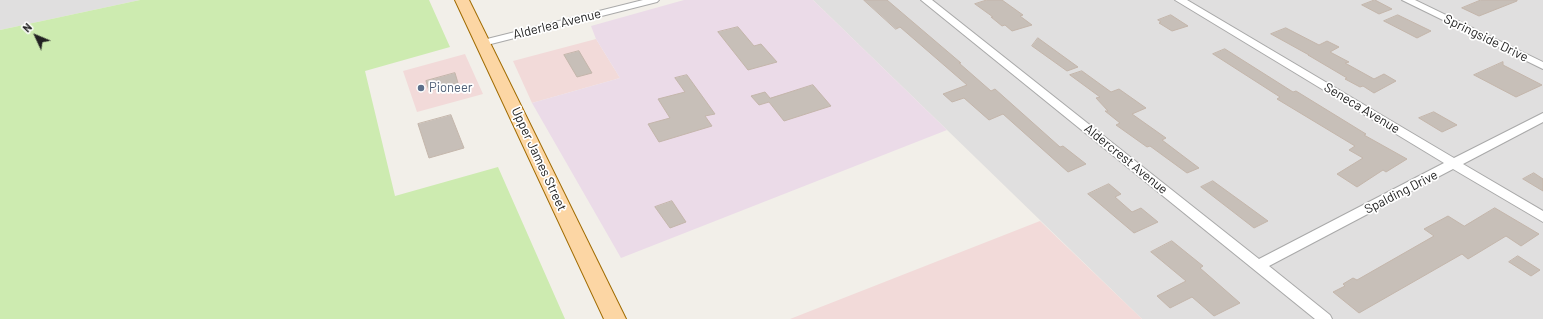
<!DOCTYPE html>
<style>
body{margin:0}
#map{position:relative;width:1543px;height:319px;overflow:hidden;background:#f2efe9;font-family:Barlow,sans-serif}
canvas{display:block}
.north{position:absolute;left:16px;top:16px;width:40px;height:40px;-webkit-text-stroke:3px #fff;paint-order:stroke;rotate:314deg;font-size:11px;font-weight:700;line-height:16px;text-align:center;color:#222}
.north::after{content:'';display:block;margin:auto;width:14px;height:18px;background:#222;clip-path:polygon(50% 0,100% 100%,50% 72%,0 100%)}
</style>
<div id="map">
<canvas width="1543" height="319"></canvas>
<div class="north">N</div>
</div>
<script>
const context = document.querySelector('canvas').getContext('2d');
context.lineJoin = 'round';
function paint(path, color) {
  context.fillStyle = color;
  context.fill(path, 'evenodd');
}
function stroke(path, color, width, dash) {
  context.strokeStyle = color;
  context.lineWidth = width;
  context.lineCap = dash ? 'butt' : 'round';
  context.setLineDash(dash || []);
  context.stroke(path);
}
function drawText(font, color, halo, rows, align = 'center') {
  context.font = font + ' Barlow,sans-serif';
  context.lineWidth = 3.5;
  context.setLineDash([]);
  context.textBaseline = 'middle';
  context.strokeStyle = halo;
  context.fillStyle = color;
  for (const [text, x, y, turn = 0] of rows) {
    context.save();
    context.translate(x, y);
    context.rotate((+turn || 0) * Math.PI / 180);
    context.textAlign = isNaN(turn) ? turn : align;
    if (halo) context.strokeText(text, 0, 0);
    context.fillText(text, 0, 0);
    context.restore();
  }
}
const residential = new Path2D(`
 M0,0H140L0,30Z
 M813,0H1543V319H1142Z`);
const commercial = new Path2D(`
 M596,39L620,78L532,103L513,61Z
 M465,54L483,94L417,112L403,71Z
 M1040,221L1142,319H790Z`);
const industrial = new Path2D(`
 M684,0H813L947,130L621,258L532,103L620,78L596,39L591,26Z`);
const grass = new Path2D(`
 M140,0H429L450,47L365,71L395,196L498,167L565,319H0V30Z`);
const building = new Path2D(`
 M864,0H887L961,63H959L991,91L995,89L1060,147L1063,146L1086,164L1068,172L1003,114L989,120L964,98L952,102L943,94L967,85L900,27L896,29Z
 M987,0H1002L1023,15L1020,16L1032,25L1012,31L1005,25L1002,26L991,17H993L975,4Z
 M1375,0L1392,9L1379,14L1362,5Z
 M1481,0H1517V1L1479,16L1462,8Z
 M1171,15L1188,26L1172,31L1159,23L1161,22L1158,20Z
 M1398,15L1431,31L1417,38L1384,21Z
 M738,27L754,46L761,44L777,62L748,70L718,32Z
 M1286,28L1319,45L1327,41L1339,47L1330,52L1349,62L1345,63L1374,79L1384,74L1396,81L1374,93L1363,86L1360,87L1345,79L1347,78L1308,55H1309L1271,34Z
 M1038,38L1078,67L1067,71L1032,46Z
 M1225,49L1293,92L1296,91L1366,134L1364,135L1407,159L1386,172L1383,170L1357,187L1337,174L1363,158L1349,150L1355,146L1277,99L1280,97L1213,54Z
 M579,51L592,73L577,77L564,55Z
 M1503,62V65L1542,85L1516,97L1474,75Z
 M1082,71L1111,92L1119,89L1146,108L1132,114L1166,138L1162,140L1199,168L1187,173L1150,146L1147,147L1116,125L1120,123L1105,111H1108L1096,98L1100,97L1070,75Z
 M455,73L458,83L429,91L426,81Z
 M687,75L715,114L705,116L712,126L659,142L648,124L670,118L658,99L685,92L675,78Z
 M813,85L831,106L784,121L769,102L759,105L751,96L765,92L770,98Z
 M1434,112L1457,125L1442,132L1419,118Z
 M451,115L464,148L429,158L418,124Z
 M1534,173L1543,179V191L1523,179Z
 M1213,181L1242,202L1268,221L1254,228L1201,187Z
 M1109,184L1121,194L1115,197L1132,212L1141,208L1158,222L1134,233L1088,194Z
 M672,201L686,222L670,228L655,207Z
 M1495,208L1539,234L1521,246L1506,236L1468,259L1462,254L1359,313L1333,292L1345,286L1343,284L1353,278L1357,280L1434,236L1424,229L1448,216L1464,226Z
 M1172,241L1203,266L1200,268L1240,303L1214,316L1192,297L1170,308L1157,296L1186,281L1151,252Z
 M1518,256L1540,270L1531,276L1509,262Z`);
const minor = new Path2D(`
 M643,0H659L657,2L483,46L478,43L479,41Z
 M921,0H932L1259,259L1444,163L1175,0H1187L1454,158L1543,113V122L1463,164L1543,211V222L1453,169L1269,266L1330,315L1332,319H1315Z
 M1402,0H1415L1543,62V69Z`);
const primary = new Path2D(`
 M455,0H469L626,319H604Z`);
const markers = [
 [421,88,4,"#5c6f8a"]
];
const streetNames = [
 ["Alderlea Avenue",557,24,-14],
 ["Springside Drive",1486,38,26],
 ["Seneca Avenue",1362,108,31],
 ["Upper James Street",539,159,65],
 ["Aldercrest Avenue",1126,159,39],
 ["Spalding Drive",1401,192,-27]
];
const serviceNames = [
 ["Pioneer",429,88]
];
paint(residential, '#e0dfdf');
paint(commercial, '#f2dad9');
paint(industrial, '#ebdbe8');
paint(grass, '#cdebb0');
paint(building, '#c7bfb8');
stroke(building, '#c4b6ab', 1);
stroke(minor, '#a9a9a9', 2);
stroke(primary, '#a06b00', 2);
paint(minor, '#fff');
paint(primary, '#fcd6a4');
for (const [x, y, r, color] of markers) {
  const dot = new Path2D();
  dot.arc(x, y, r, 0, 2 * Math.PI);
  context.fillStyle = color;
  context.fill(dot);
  stroke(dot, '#fff', 1.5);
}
drawText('13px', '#222', '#fff', streetNames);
drawText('13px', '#4e5e75', '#fff', serviceNames, 'left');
</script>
